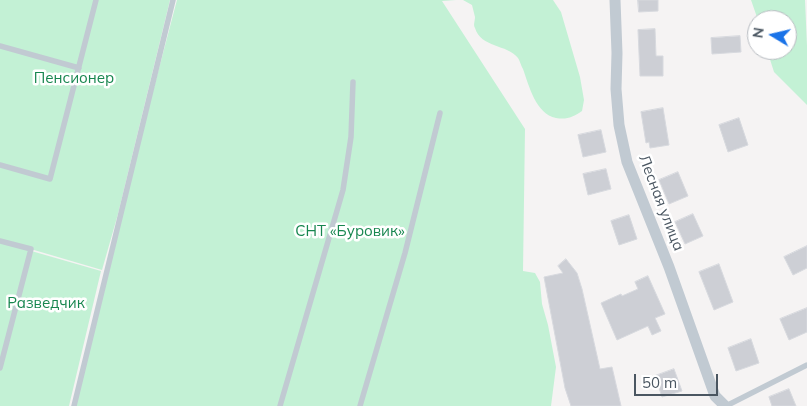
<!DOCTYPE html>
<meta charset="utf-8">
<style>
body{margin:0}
#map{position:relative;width:807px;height:406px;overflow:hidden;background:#f5f3f3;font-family:Mulish,sans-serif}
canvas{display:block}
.north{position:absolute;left:747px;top:10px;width:50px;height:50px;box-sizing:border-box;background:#fff;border:1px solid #b7bbc0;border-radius:50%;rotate:279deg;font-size:14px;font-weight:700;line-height:20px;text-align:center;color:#4a5661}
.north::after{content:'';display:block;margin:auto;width:18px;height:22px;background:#1a73e8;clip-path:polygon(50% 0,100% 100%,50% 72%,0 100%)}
.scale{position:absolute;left:634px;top:374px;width:84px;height:22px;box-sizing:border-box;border:2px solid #4a5661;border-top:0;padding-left:6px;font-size:15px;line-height:18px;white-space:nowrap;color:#4a5661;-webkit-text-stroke:4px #fff;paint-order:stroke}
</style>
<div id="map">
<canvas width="807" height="406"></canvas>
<div class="north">N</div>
<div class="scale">50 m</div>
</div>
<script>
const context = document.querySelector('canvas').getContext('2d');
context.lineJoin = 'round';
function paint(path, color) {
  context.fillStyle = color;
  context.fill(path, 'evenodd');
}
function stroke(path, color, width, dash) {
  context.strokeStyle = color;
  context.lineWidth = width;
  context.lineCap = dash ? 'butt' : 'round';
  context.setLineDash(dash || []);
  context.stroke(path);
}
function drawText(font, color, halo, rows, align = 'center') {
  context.font = font + ' Mulish,sans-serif';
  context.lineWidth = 5;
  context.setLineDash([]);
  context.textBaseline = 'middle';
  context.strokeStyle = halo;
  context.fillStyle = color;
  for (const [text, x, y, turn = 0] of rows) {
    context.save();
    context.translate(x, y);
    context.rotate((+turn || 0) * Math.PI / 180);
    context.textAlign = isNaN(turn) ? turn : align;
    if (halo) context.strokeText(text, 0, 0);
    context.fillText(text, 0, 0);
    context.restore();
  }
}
const green = new Path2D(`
 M0,0H170L118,214L102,270L0,240Z
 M177,0H456L442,1L525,129L523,271L535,273L540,282L542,304L548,325L556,367L551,406H76L152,95Z
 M463,0H553L561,12L580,77L584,100L582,111C573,117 567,120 556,118C536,114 529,86 523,69C521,66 520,61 518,58C507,44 481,48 475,28C473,25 475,21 475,17C474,13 473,9 472,5Z
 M751,0H805L807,46V105L774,72L767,50H787V20H758Z
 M0,242L101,271L69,406H0Z`);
const building = new Path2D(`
 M638,0H658V11L639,12Z
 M655,29L656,56H663V76H640L638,30Z
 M740,36L741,52L712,54L711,38Z
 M663,108L669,145L650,148L649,142L646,143L641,112Z
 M739,118L748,145L728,152L719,125Z
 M601,130L606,152L583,157L578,135Z
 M606,169L611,189L588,195L583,174Z
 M678,172L688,196L669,204L659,180Z
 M693,214L703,236L685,244L675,222Z
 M629,215L637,239L619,245L611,221Z
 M807,246V268L793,275L784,257Z
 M566,259L577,273L582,289L600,369L612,367L621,406H571L565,388L544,277L563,273L558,266Z
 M719,264L733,302L714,310L699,272Z
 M648,276L665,314L655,318L661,331L652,335L648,326L617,340L601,303L621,294L622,296L638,289L635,282Z
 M807,308V332L789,340L780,319Z
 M751,339L759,363L736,371L728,348Z
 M674,369L682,391L662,397L655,376Z
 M789,389L796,406H772L769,397Z`);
const service = new Path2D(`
 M0,46L79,68
 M0,165L50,179L96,0
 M0,241L31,249L0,368
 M74,406L173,0
 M280,406L343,190L351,137L353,82
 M360,406L405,253L440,113
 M726,406L807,365`);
const minor = new Path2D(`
 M615,0L617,53L616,89L619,125L627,162L669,267L715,396L725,406`);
const parkNames = [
 ["Пенсионер",74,78],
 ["СНТ «Буровик»",350,231],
 ["Разведчик",46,303]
];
const streetNames = [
 ["Лесная улица",661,203,69]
];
paint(green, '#c3f1d5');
paint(building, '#cdcfd5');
stroke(building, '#d7d9de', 1);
stroke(service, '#c1cad2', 5.5);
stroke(minor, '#c1cad2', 11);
drawText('15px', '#17864f', '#fff', parkNames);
drawText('15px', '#4a5661', '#fff', streetNames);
</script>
